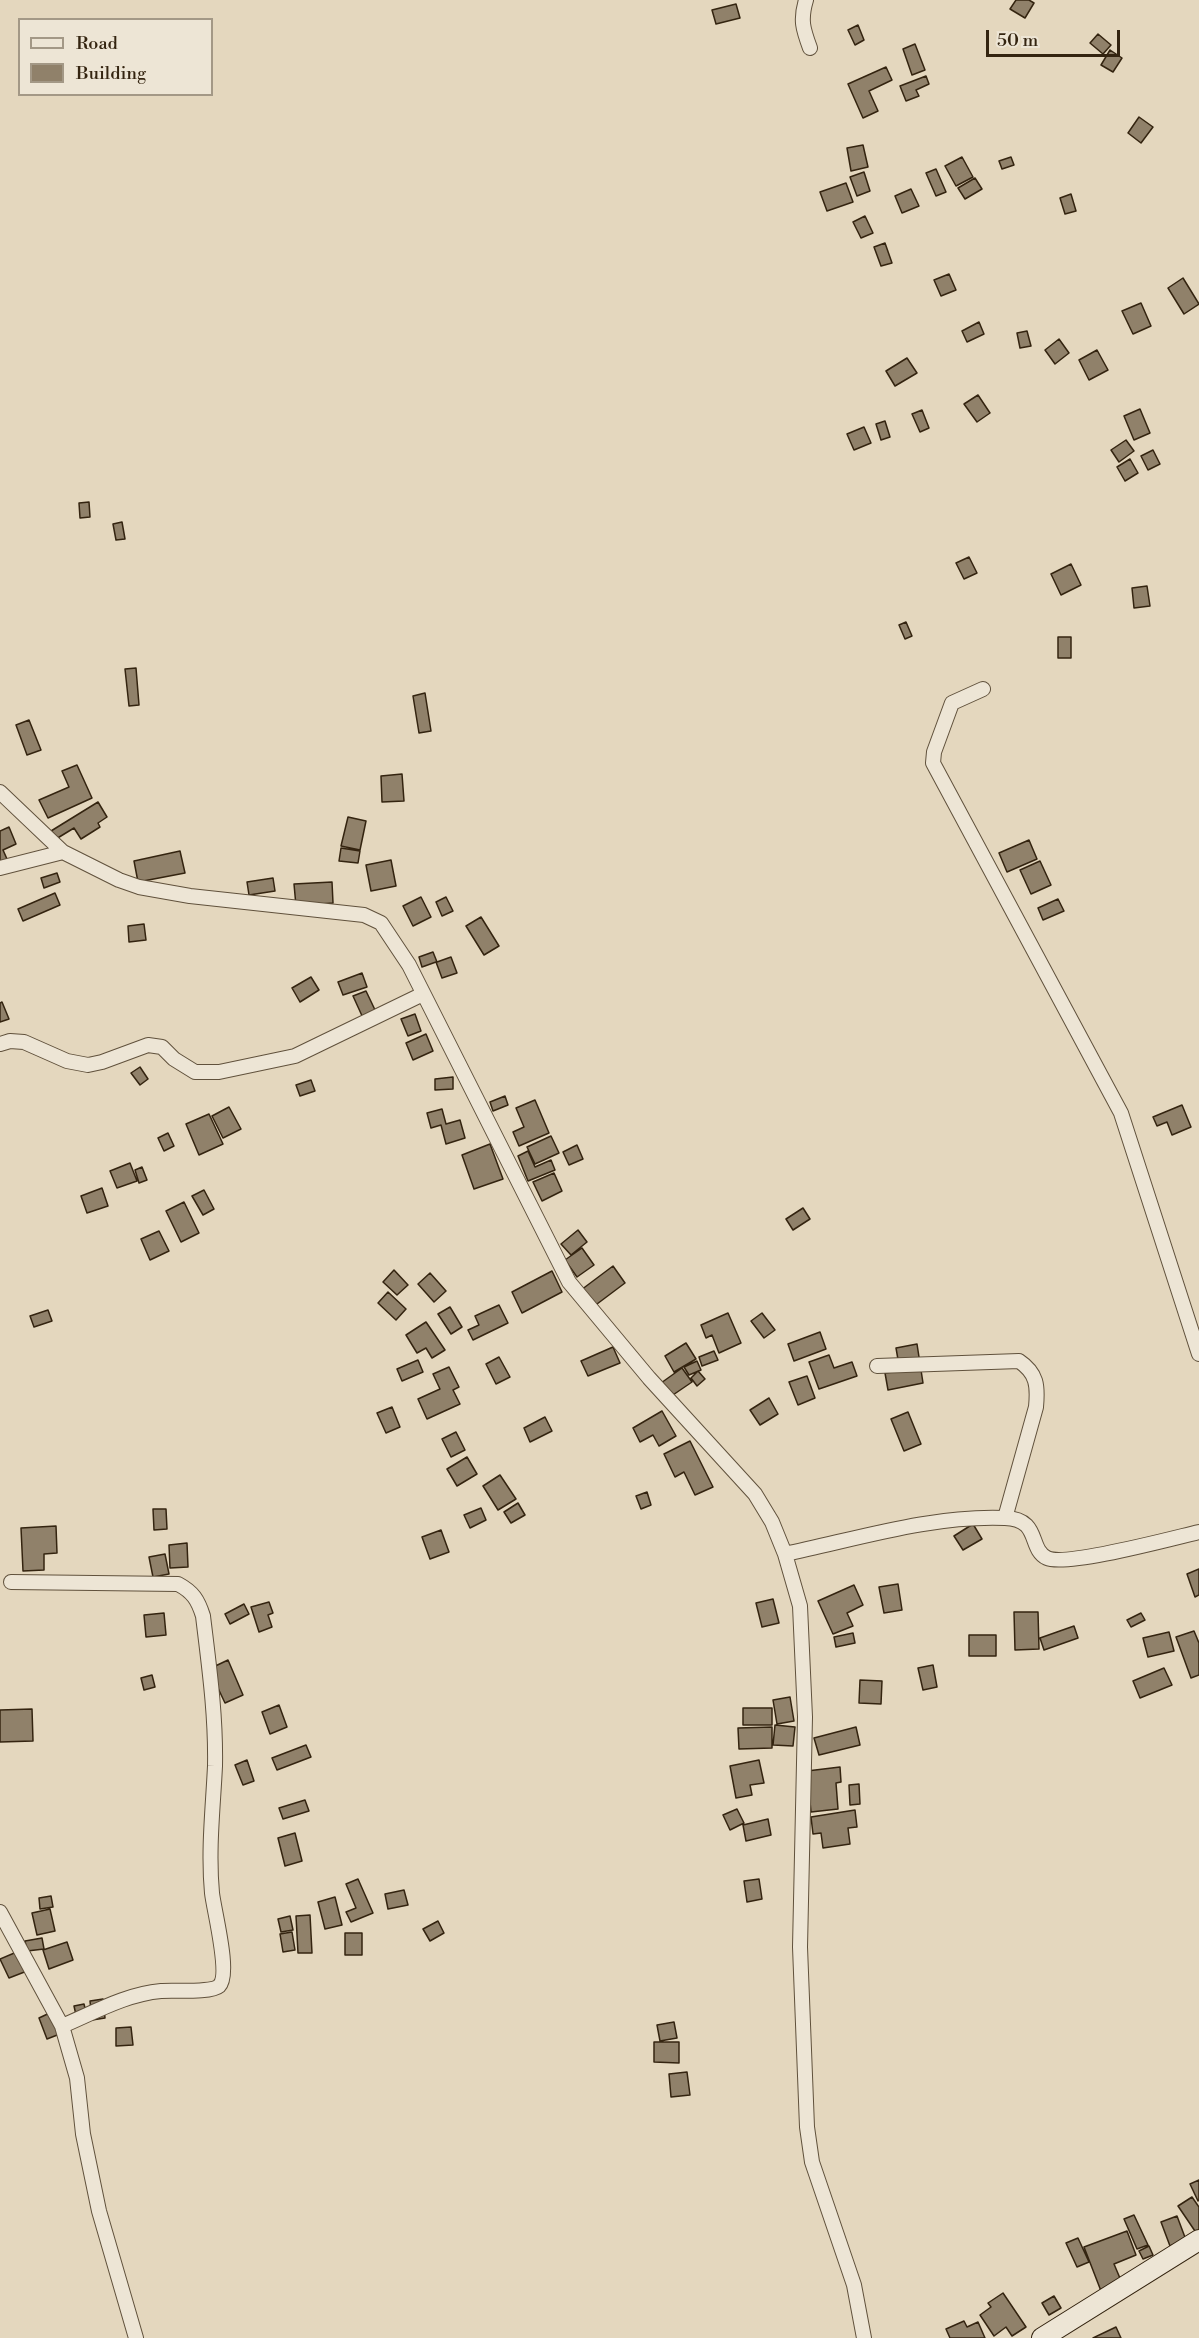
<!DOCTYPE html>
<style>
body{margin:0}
#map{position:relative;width:1199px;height:2338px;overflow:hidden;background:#e4d7be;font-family:"Libre Bodoni",serif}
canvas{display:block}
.legend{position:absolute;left:18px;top:18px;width:195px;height:78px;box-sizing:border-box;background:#ede5d5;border:2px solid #a39886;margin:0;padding:8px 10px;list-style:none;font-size:18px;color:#342410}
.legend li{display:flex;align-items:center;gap:12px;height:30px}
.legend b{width:30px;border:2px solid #a39886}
.scale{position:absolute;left:986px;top:30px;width:134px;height:27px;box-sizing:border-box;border:3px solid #342410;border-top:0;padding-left:8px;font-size:18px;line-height:21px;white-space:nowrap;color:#342410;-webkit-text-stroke:4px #ede5d5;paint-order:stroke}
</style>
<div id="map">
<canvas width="1199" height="2338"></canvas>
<ul class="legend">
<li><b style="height:8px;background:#ede5d5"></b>Road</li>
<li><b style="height:16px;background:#90816a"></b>Building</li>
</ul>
<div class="scale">50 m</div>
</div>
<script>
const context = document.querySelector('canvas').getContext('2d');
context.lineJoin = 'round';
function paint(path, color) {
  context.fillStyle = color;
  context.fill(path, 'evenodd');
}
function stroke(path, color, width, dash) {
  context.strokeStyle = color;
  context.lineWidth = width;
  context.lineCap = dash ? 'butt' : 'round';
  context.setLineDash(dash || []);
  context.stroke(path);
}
const building = new Path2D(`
 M1016,0H1029L1034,3L1025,18L1010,9Z
 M736,4L740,18L716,24L712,10Z
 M858,25L864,40L855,45L848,30Z
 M1098,34L1111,45L1103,54L1090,43Z
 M915,44L925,70L912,75L903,49Z
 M1110,50L1122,58L1113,72L1101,65Z
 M886,67L892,80L869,91L878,111L863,118L848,84Z
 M926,76L929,84L916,90L919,96L906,101L900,86Z
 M1139,117L1153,127L1141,143L1128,133Z
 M863,145L868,167L851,171L847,148Z
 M962,157L973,177L956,186L945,166Z
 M1011,157L1014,165L1002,169L999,161Z
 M936,169L946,192L936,196L926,173Z
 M864,172L870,191L857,196L850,177Z
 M975,178L982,189L965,199L958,188Z
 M846,183L853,202L827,211L820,192Z
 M911,189L919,206L902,213L895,196Z
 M1071,194L1076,211L1065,214L1060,198Z
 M865,216L873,233L861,238L853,222Z
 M885,243L892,263L881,266L874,247Z
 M949,274L956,290L941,296L934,280Z
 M1183,278L1199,304L1184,314L1168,288Z
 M1141,303L1151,326L1133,334L1122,311Z
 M979,322L984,334L967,342L962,331Z
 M1027,331L1031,346L1020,348L1017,333Z
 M1059,339L1069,353L1055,364L1045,350Z
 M1097,350L1108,370L1089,380L1079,360Z
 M907,358L917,373L895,386L886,371Z
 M978,395L990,413L977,422L964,404Z
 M1140,409L1150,433L1134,440L1124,416Z
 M922,410L929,428L920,432L912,414Z
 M885,421L890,437L881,440L876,424Z
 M864,427L871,443L854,450L847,434Z
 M1126,440L1134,451L1119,462L1111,450Z
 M1153,450L1160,464L1148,470L1141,456Z
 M1130,459L1138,473L1125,481L1117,467Z
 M89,502L90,517L80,518L79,503Z
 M122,522L125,539L116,540L113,524Z
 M969,557L977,573L964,579L956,563Z
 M1071,564L1081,585L1061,595L1051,574Z
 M1147,586L1150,606L1134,608L1132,588Z
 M906,622L912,636L905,639L899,625Z
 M1058,637H1071V658H1058Z
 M136,668L139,705L129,706L125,669Z
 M425,693L431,731L419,733L413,696Z
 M29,720L41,750L27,755L16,725Z
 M77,765L92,798L48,818L39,800L69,787L62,771Z
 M402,774L404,801L382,802L381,776Z
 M98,802L107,817L98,823L100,827L81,839L74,828L56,839L51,831Z
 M348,817L366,821L360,850L341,846Z
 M9,827L16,844L3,850L7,859L0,863V831Z
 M1029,840L1037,859L1007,872L999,853Z
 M341,848L360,851L358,863L339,861Z
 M180,851L185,873L138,882L134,861Z
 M391,860L396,886L371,891L366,865Z
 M1040,861L1051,885L1031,894L1020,870Z
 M57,873L60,882L44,888L41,878Z
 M273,878L275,891L249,895L247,882Z
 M332,882L333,903L296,906L294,884Z
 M55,893L60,905L23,921L18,909Z
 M421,897L431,917L413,926L403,906Z
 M446,897L453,911L442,916L436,902Z
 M1058,899L1064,911L1043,920L1038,908Z
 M481,917L499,946L484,955L466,926Z
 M144,924L146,940L129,942L128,926Z
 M433,952L437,962L451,957L457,973L442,978L436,962L422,967L419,957Z
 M362,973L367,987L343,995L338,982Z
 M311,977L319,990L300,1002L292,988Z
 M366,991L376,1012L363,1018L353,996Z
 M2,1002L9,1019L0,1022V1003Z
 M415,1014L421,1031L408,1036L401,1019Z
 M426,1034L433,1051L413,1060L406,1043Z
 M140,1067L148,1079L140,1085L131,1073Z
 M453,1077V1089L435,1090V1079Z
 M311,1080L315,1091L300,1096L296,1085Z
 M505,1096L508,1105L493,1111L490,1102Z
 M535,1100L549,1133L519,1146L513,1132L524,1127L516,1108Z
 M1182,1105L1191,1127L1172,1135L1167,1122L1157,1126L1153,1117Z
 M229,1107L241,1129L223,1138L212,1116Z
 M442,1109L446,1124L460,1120L465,1138L446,1144L441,1125L431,1128L427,1113Z
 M209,1114L223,1144L199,1155L186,1124Z
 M168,1133L174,1146L164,1151L158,1138Z
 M551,1136L559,1153L535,1164L527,1147Z
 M490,1144L503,1179L474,1189L462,1155Z
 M577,1145L583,1159L569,1165L563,1152Z
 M528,1151L535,1167L551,1160L555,1170L528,1181L518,1156Z
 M130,1163L137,1181L117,1188L110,1171Z
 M142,1167L147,1180L139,1183L135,1170Z
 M554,1173L562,1191L542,1201L533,1182Z
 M102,1188L108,1206L87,1213L81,1196Z
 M204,1190L214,1209L203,1215L192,1196Z
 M184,1202L199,1233L181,1242L166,1211Z
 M803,1208L810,1219L793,1230L786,1219Z
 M578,1230L587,1242L571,1255L561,1244Z
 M159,1231L169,1251L150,1260L141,1239Z
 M582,1248L594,1265L577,1277L565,1260Z
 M613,1266L625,1283L593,1307L581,1290Z
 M394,1270L408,1285L397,1295L383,1282Z
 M552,1271L562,1292L522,1313L512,1292Z
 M430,1273L446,1291L434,1302L418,1284Z
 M388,1292L406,1309L396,1320L378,1303Z
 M499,1305L508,1323L473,1340L468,1330L479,1325L475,1316Z
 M450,1307L462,1327L451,1334L438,1314Z
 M48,1310L52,1321L34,1327L30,1316Z
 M728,1313L741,1343L719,1353L712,1335L706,1338L701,1325Z
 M762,1313L775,1330L764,1338L751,1321Z
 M426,1322L445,1350L432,1358L426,1348L417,1353L406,1335Z
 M820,1332L826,1349L794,1361L788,1344Z
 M686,1343L696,1359L674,1372L665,1356Z
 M917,1344L923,1383L888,1390L885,1373L900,1371L896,1348Z
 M613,1347L620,1363L588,1376L581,1361Z
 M714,1351L718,1360L702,1366L699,1357Z
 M829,1355L834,1368L852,1362L857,1376L819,1389L809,1362Z
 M499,1357L510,1377L496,1384L486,1364Z
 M418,1360L423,1372L402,1381L397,1369Z
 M697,1361L701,1370L689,1375L684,1367Z
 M449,1367L459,1387L453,1390L460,1404L427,1419L418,1399L440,1389L433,1374Z
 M682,1368L692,1382L670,1397L661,1383Z
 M698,1371L705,1379L697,1386L691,1378Z
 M807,1376L815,1398L798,1405L789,1382Z
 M769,1398L778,1414L760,1425L750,1410Z
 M392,1407L400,1427L386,1433L377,1413Z
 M662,1411L676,1436L659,1446L653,1435L640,1442L633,1428Z
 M908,1412L921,1444L904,1451L891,1419Z
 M545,1417L552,1431L530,1442L524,1428Z
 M456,1432L465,1450L451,1457L442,1439Z
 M690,1441L713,1487L695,1495L684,1472L675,1477L664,1454Z
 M467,1457L477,1474L457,1486L447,1469Z
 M500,1475L516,1499L498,1510L483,1486Z
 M647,1492L651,1505L641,1509L636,1496Z
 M518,1503L525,1515L511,1523L504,1512Z
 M481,1508L486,1520L470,1528L464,1515Z
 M153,1509H166L167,1529L154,1530Z
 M973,1524L982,1539L963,1550L954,1536Z
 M56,1526L57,1553L44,1554V1570L23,1571L21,1528Z
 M441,1530L449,1552L430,1559L422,1537Z
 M187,1543L188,1567L170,1568L169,1545Z
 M165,1554L169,1574L153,1577L149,1557Z
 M1199,1569V1595L1195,1597L1187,1574Z
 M898,1584L902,1610L884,1613L879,1587Z
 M854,1585L863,1605L847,1613L853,1626L833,1634L818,1601Z
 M773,1599L779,1623L762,1627L756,1603Z
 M269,1602L273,1613L268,1615L272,1627L259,1632L251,1607Z
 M244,1604L249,1614L230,1624L225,1614Z
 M1014,1612H1038L1039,1649L1015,1650Z
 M164,1613L166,1635L146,1637L144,1615Z
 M1141,1613L1145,1620L1131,1627L1127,1620Z
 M1074,1626L1078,1638L1044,1650L1040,1638Z
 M1194,1631L1199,1643V1675L1191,1678L1176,1637Z
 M1169,1632L1174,1651L1148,1657L1143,1638Z
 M853,1633L855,1643L836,1647L834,1637Z
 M969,1635H996V1656H969Z
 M228,1660L243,1695L225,1703L209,1669Z
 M933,1665L937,1687L923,1690L918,1668Z
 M1164,1668L1172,1685L1140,1698L1133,1681Z
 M152,1675L155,1687L144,1690L141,1678Z
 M860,1680L882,1681L881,1704L859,1703Z
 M790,1697L794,1721L777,1724L773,1700Z
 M279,1705L287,1727L270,1734L262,1712Z
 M743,1708H772V1725H743Z
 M32,1709L33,1741L0,1742V1710Z
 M775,1725L795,1727L793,1746L773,1745Z
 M772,1727V1748L739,1749L738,1728Z
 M856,1727L860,1745L819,1755L814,1738Z
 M306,1745L311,1757L277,1770L272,1758Z
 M247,1760L254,1781L243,1785L235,1765Z
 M759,1760L764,1783L750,1785L752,1795L736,1798L730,1766Z
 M840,1767L841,1782L836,1783L838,1809L811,1812L807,1771Z
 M859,1784L860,1804L850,1805L849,1785Z
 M305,1800L309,1811L283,1819L279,1808Z
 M737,1809L744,1823L730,1830L723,1815Z
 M855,1810L857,1827L848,1828L850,1844L823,1848L821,1833L813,1834L811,1817Z
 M768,1819L771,1835L746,1841L743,1825Z
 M295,1833L302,1861L285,1866L278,1838Z
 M358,1879L373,1913L351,1922L346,1912L356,1908L346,1884Z
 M759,1879L762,1899L747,1902L744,1881Z
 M404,1890L408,1905L388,1909L385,1894Z
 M51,1896L53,1907L40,1909L39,1898Z
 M335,1897L342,1925L325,1929L318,1902Z
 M50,1909L55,1931L37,1935L32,1913Z
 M310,1915L312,1953H298L296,1916Z
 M290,1916L293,1930L281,1932L278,1919Z
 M438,1921L444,1933L430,1941L423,1929Z
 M292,1932L295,1950L283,1952L280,1934Z
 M345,1933H362V1955H345Z
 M42,1938L44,1949L27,1951L25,1941Z
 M67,1942L73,1960L49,1969L43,1950Z
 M19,1951L27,1971L9,1978L0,1959Z
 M103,1999L105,2018L92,2020L90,2001Z
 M84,2004L88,2021L78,2024L74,2006Z
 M56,2010L65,2032L47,2039L39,2018Z
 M674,2022L677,2038L660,2041L657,2025Z
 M131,2027L133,2045L116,2046V2028Z
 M654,2042H679V2063L654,2062Z
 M687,2072L690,2095L671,2097L669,2074Z
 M1199,2180V2200L1198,2201L1190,2184Z
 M1192,2197L1199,2207V2232L1197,2234L1178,2206Z
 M1134,2215L1148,2245L1137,2249L1124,2219Z
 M1177,2216L1186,2240L1170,2246L1161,2222Z
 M1127,2231L1136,2255L1114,2264L1122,2283L1101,2291L1084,2247Z
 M1078,2238L1089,2262L1077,2267L1066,2243Z
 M1149,2246L1153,2255L1143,2259L1139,2251Z
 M1003,2293L1026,2327L1012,2336L1006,2327L994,2336L980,2315L991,2307L988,2303Z
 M1054,2296L1061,2308L1049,2315L1042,2303Z
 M964,2321L967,2327L978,2322L985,2338H950L946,2329Z
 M1116,2327L1121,2338H1093Z`);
const street = new Path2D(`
 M806,0C800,20 803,29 810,48
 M983,689L952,703L934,752L933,763L1121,1113L1199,1354
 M0,792L63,852L119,880L139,887L190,896L364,915L381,923L409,965L569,1282L649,1378L755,1494L772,1522L785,1554L800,1606L805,1717L800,1947L807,2127L812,2162L854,2285L864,2338
 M0,868L63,852
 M0,1044L10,1041L24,1042L67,1061L88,1065L102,1062L148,1045L162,1047L174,1059L195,1072H219L295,1056L423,994
 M877,1366L1019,1361C1037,1373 1038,1386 1036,1407L1005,1518
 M785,1554C857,1539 931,1515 1005,1518C1041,1519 1028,1549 1047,1558C1066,1567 1173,1538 1199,1532
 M11,1582L178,1584C193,1592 198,1600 203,1616C209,1666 216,1715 215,1766C213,1808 208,1850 212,1893C214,1911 231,1975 219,1986C211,1993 173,1990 161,1991C126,1994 93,2013 62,2026
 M0,1912L62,2026L77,2078L83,2134L99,2211L136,2338`);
const secondary = new Path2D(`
 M1042,2338L1199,2240`);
paint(building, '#90816a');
stroke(building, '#342410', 1.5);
stroke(street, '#60513c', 16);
stroke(secondary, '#342410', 22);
stroke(street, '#ede5d5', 14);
stroke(secondary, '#ede5d5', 20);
</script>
